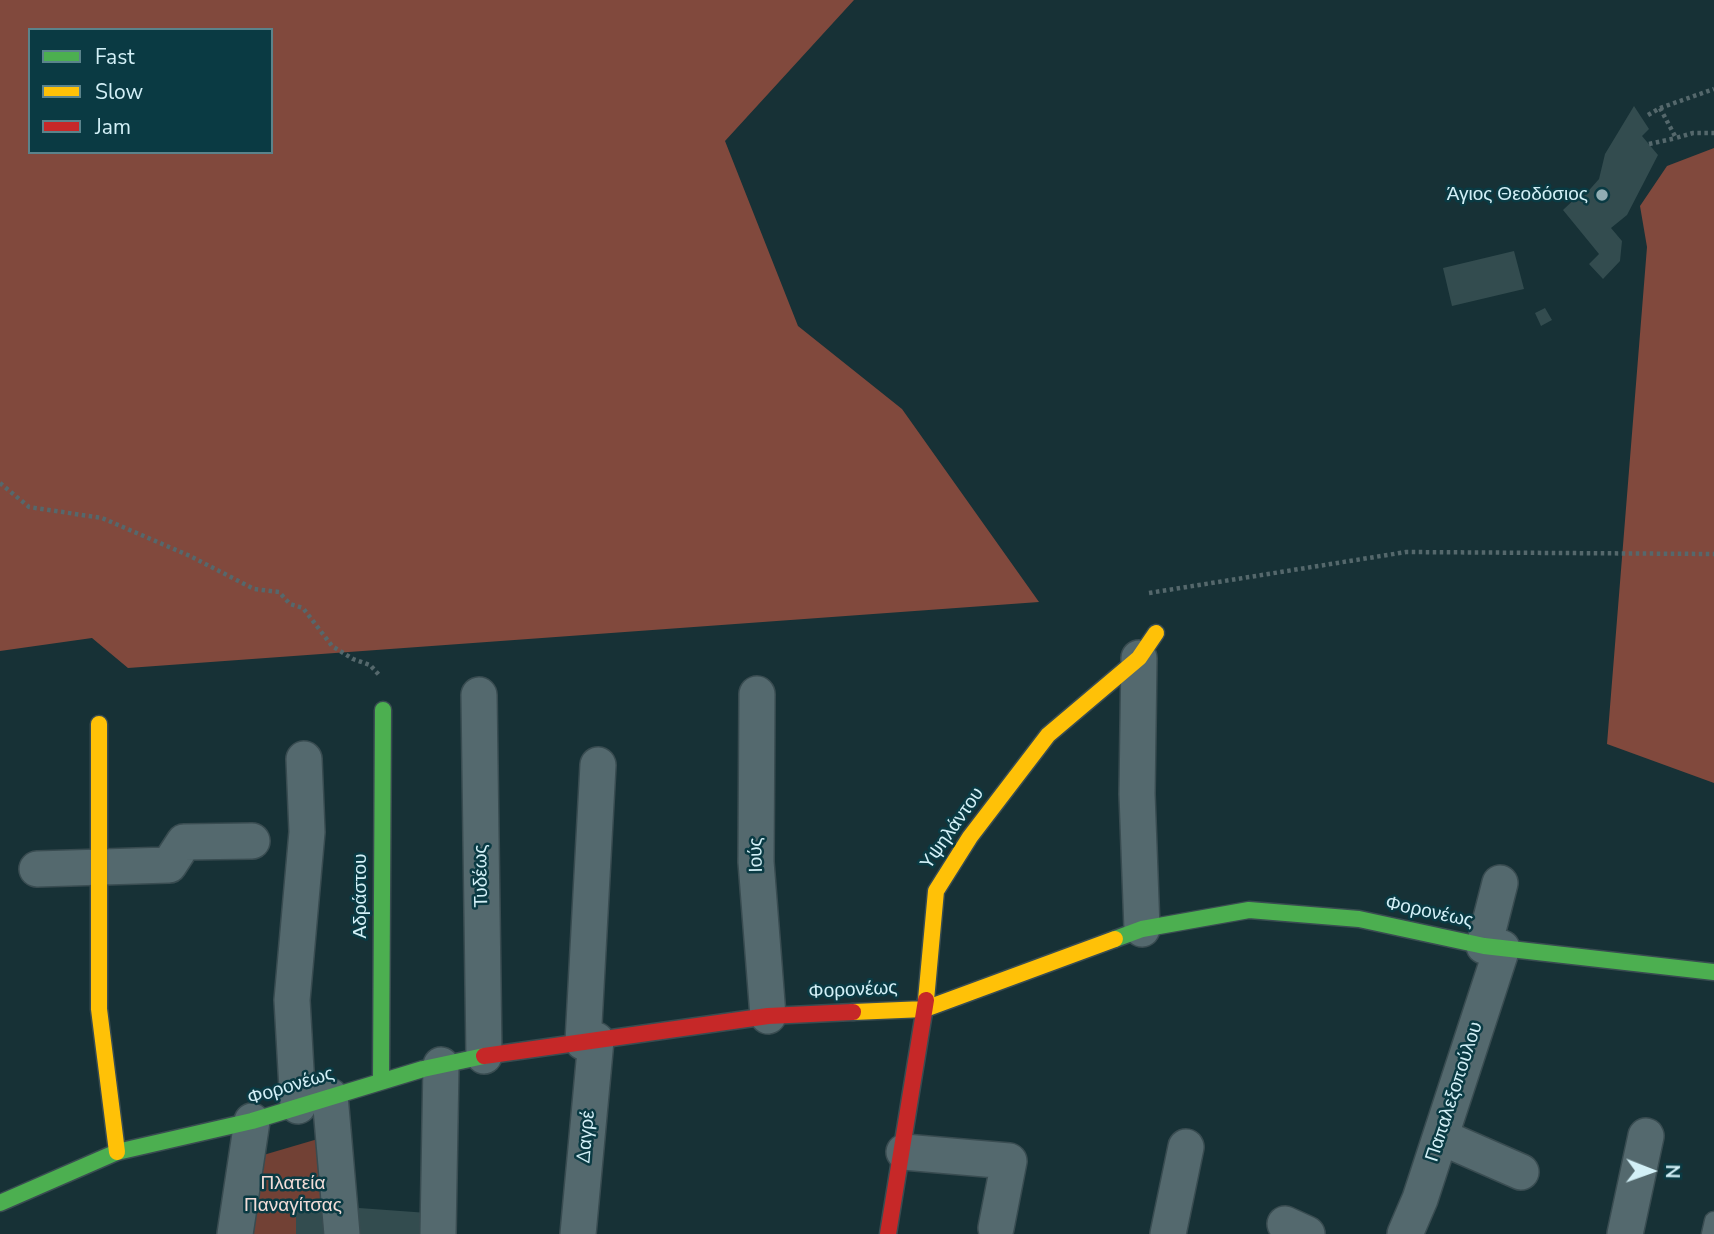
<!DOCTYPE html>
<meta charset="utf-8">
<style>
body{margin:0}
#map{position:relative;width:1714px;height:1234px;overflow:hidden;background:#173136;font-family:"Nunito Sans",sans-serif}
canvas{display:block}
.legend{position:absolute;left:28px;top:28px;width:245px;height:126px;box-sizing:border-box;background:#0a3a43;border:2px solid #5a838b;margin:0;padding:9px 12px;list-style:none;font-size:21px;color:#d3f0f7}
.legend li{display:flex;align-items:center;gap:14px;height:35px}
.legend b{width:35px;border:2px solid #5a838b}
.north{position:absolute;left:1616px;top:1136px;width:70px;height:70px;-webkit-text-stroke:5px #0a3a43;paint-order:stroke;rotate:91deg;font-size:19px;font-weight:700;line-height:28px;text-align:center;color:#d3f0f7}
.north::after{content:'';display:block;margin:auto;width:24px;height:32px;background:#d3f0f7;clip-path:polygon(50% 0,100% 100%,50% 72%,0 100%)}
</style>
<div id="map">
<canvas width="1714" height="1234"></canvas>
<ul class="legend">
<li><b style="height:9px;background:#4caf50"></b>Fast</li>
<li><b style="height:9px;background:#ffc107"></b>Slow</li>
<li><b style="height:9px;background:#c62828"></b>Jam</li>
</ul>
<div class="north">N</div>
</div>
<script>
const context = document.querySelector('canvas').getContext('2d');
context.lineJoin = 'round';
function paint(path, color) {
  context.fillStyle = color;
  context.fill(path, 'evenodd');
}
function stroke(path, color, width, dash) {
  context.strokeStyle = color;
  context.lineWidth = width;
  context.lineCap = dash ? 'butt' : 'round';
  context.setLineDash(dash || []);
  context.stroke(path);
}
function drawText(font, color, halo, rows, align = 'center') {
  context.font = font + ' "Nunito Sans",sans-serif';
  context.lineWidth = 5;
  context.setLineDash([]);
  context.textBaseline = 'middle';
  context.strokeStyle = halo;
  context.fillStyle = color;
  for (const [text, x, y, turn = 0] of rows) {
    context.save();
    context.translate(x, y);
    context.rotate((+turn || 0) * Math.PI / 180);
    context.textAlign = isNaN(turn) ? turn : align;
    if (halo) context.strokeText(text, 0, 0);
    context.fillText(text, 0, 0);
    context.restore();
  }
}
const green = new Path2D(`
 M328,1136L333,1234H248L260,1156Z`);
const forest = new Path2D(`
 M0,0H854L725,141L798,326L902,409L1039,602L128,668L92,638L0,651ZM30,30H271V152H30Z
 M1714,148V783L1607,744L1647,247L1640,206L1667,166Z`);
const building = new Path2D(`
 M1634,106L1649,129L1642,136L1658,155L1627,215L1611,228L1622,241L1620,261L1603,279L1589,264L1599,254L1563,210L1581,193L1584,196L1599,179L1605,154Z
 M1514,251L1524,289L1452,306L1443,268Z
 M1545,308L1552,320L1541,326L1535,313Z
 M323,1207V1234H296V1208Z
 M359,1208L428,1213L427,1234H357Z`);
const path = new Path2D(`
 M1660,108L1714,89
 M1648,115L1660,108L1676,138L1693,133H1714
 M1649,144L1676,138
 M0,483L29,507L102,518L190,556L254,589L279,592L290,604L303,608L332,646L353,659L370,665L380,676
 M1149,593L1406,552L1714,554`);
const lane = new Path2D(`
 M1711,1234L1714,1221`);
const street = new Path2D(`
 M1139,658L1137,794L1142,929
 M757,694L756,862L768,1016
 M479,695L484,1056
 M37,869L169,865L184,842L252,841
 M1484,946L1500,883
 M583,1042L598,765
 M330,1096L342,1234
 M298,1106L292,1000L307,832L304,759
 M1441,1137L1521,1172
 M904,1152L1009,1161L996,1228
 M1285,1224L1307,1234
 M235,1234L252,1121
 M438,1234L441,1065
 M578,1234L596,1040
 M1168,1234L1186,1147
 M1405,1234L1420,1199L1502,948
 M1625,1234L1646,1136`);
const fast = new Path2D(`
 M1115,939L1142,929L1249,910L1359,919L1484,946L1714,972
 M381,1081L383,710
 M0,1203L117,1152L252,1121L423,1069L484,1056`);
const slow = new Path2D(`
 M99,724V1009L117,1152
 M926,1000L936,891L970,837L1048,735L1139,658L1156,633
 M853,1012L925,1009L1115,939`);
const jam = new Path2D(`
 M484,1056L768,1016L853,1012
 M888,1234L926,1000`);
const markers = [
 [1602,195,7,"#91adb3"]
];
const poiNames = [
 ["Άγιος Θεοδόσιος",1588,195]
];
const streetNames = [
 ["Υψηλάντου",953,829,-55],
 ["Ιούς",757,855,-91],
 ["Τυδέως",482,876,-91],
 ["Αδράστου",361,896,-90],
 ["Φορονέως",1429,913,12],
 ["Φορονέως",853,991,-3],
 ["Φορονέως",291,1087,-17],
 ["Παπαλεξοπούλου",1455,1092,-72],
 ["Δαγρέ",587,1137,-85]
];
const parkNames = [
 ["Πλατεία",293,1184],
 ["Παναγίτσας",293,1206]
];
paint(green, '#724135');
paint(forest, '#81493d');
paint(building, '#334c4f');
stroke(lane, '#394c51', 21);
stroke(street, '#394c51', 38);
stroke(fast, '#394c51', 19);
stroke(slow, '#394c51', 19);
stroke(jam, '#394c51', 19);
stroke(path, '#55686c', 4.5, [3.5, 3.5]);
stroke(lane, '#54696e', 18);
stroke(street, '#54696e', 35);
stroke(fast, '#4caf50', 16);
stroke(slow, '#ffc107', 16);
stroke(jam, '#c62828', 16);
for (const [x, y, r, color] of markers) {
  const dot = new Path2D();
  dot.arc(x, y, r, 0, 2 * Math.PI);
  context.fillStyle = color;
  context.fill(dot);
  stroke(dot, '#0a3a43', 2.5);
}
drawText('19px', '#d3f0f7', '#0a3a43', poiNames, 'right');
drawText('19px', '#d3f0f7', '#0a3a43', streetNames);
drawText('19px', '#f2dcd7', '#0a3a43', parkNames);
</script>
